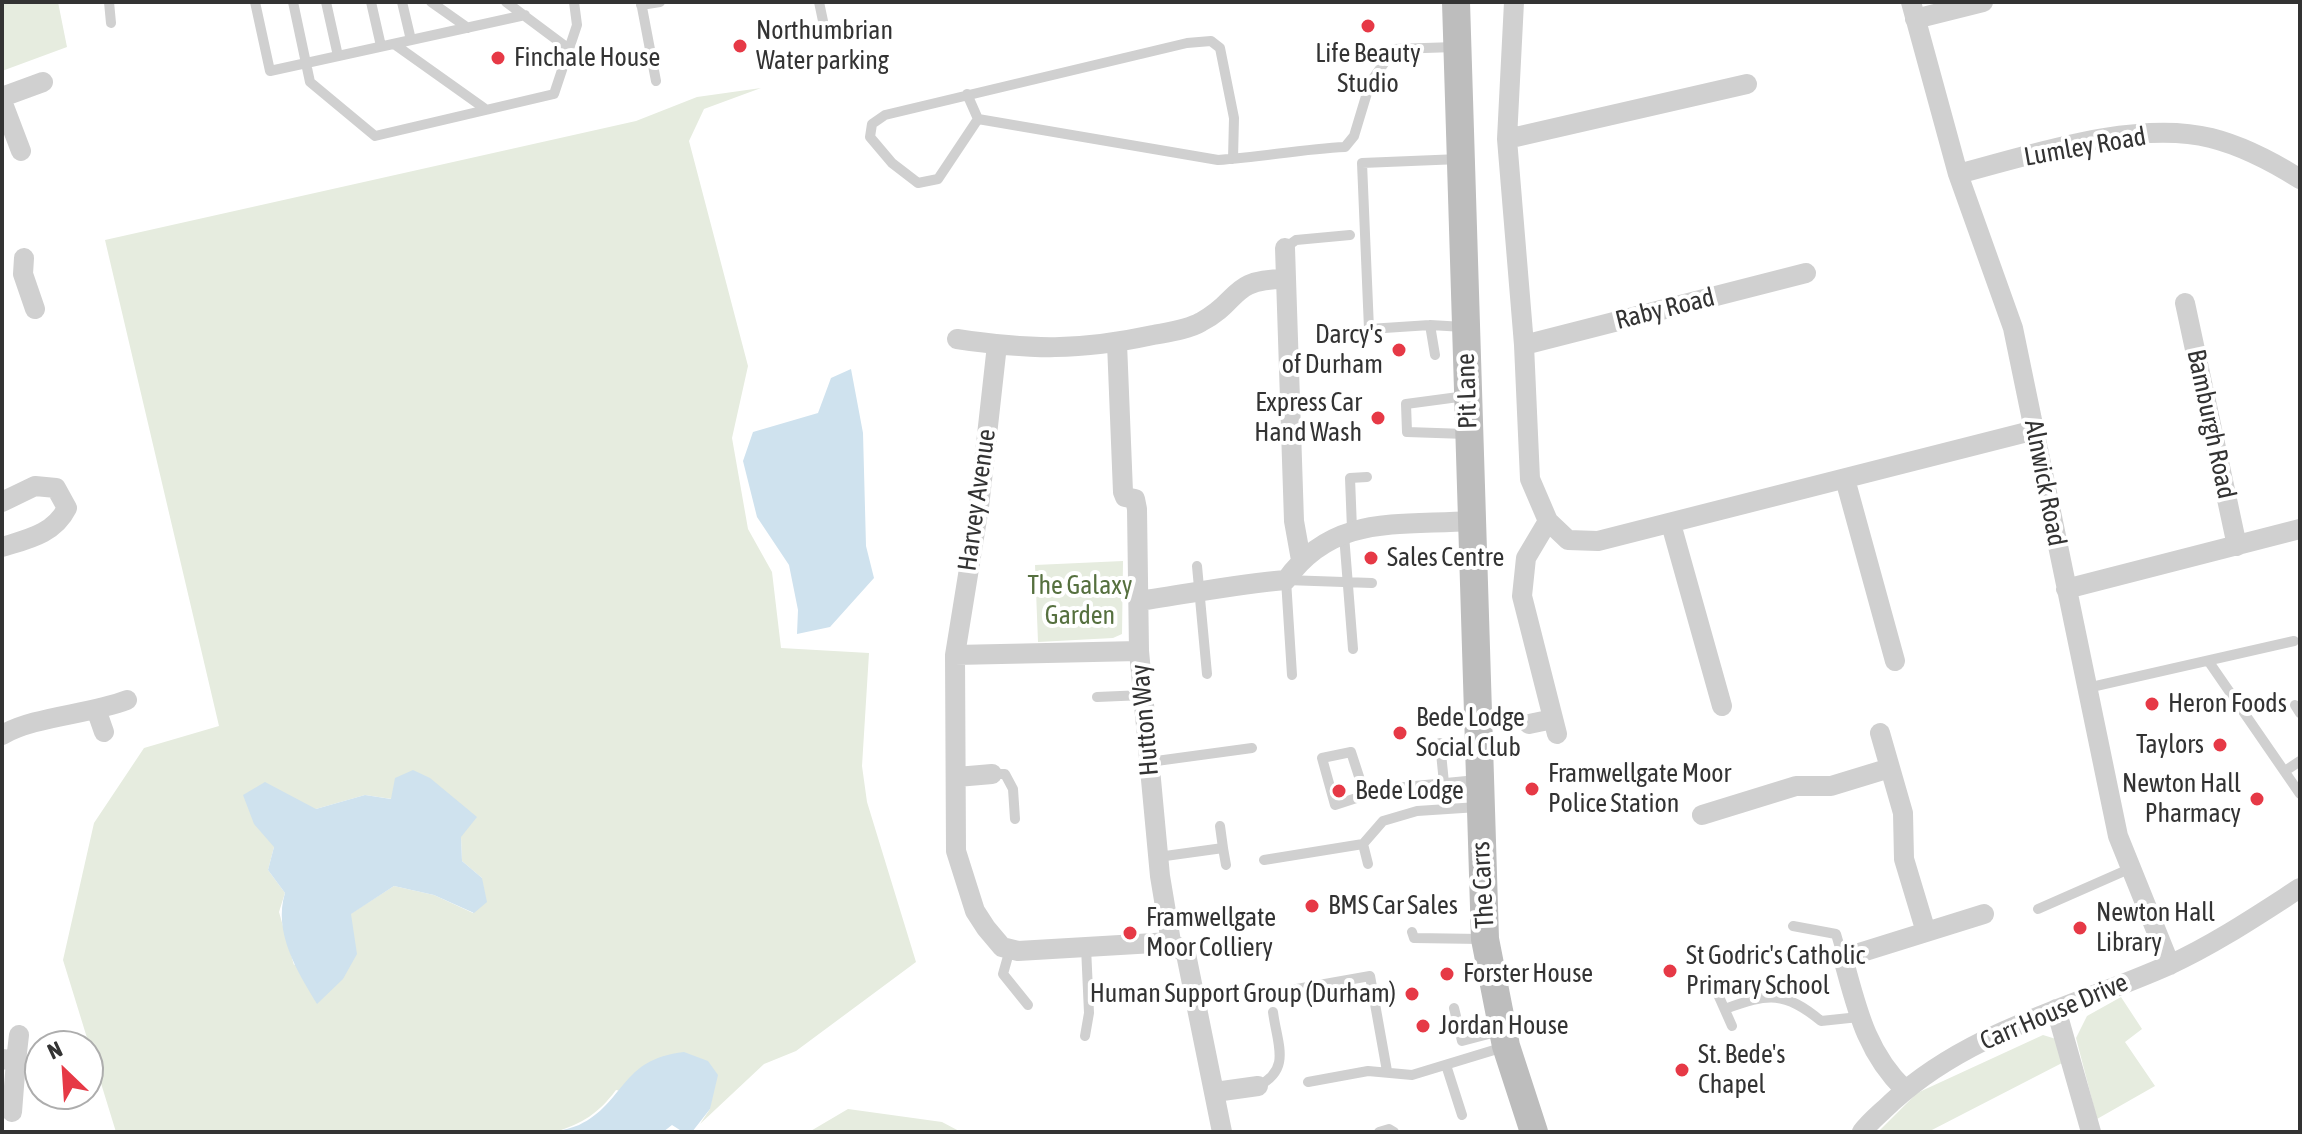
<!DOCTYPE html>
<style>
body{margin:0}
#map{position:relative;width:2302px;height:1134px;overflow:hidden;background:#fff;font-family:"Asap Condensed",sans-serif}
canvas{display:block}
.frame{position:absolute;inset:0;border:4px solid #333;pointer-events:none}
.north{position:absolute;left:24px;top:1030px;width:80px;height:80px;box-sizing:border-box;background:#fff;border:2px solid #adadad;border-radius:50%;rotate:335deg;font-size:22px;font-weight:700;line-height:32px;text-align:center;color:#333}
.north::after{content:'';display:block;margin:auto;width:28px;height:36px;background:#e63946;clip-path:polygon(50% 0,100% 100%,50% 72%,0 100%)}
</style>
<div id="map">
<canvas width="2302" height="1134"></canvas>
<div class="frame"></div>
<div class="north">N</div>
</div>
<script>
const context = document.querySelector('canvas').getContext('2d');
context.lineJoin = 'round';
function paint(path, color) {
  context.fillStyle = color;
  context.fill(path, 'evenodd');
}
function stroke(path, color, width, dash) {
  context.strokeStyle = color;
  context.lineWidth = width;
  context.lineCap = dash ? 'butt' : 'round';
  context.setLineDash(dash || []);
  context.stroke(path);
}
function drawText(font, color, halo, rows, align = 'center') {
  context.font = font + ' "Asap Condensed",sans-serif';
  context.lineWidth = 8;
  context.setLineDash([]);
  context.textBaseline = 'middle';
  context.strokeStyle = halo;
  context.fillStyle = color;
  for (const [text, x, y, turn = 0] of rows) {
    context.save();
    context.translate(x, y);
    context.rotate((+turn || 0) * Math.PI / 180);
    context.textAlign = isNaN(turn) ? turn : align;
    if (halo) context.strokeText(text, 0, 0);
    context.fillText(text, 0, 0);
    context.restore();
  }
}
const green = new Path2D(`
 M2,2H58L67,47L2,71Z
 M761,88L704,109L689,141L748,366L732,438L748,529L772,572L781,648L869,653L862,766L867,802L916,962L796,1051L764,1064L700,1124L710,1109L616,1090C599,1113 582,1124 555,1132H116L63,960L94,823L144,748L219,726L105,240L636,121L697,97ZM365,795L392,799L461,837L462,861L482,878L473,913L434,895L394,886L350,914L294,965L279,912L285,893L268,870L274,847L316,809Z
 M1123,561L1122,634L1113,638L1038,642L1035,565Z
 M2121,997L2142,1029L2125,1042L2155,1086L2097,1119L2076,1038L2087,1016Z
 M2043,1035L2056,1039L2062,1063L1928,1132H1878L1917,1093Z
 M848,1109L942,1122L961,1132H809Z`);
const water = new Path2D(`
 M851,369L863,433L866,546L874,578L830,627L797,634L798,610L789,565L757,517L743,461L753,432L818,413L831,378Z
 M413,770L430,778L477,817L461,837L462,861L482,878L487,902L474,913L434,895L394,886L351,914L357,954L343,979L317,1004C297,971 273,932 285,893L268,870L274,847L254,824L243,795L265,782L316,809L365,795L391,799L395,778Z
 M684,1052L708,1061L718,1075L710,1109L692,1132H683L672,1125L663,1132H555C562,1130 572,1128 579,1125C625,1103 620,1059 684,1052Z`);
const lane = new Path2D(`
 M109,2L111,23
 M255,2L270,71L525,15
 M293,2L310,82L375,136L554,94L577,25L574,2
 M326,2L338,56
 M371,2L381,46
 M402,2L411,40
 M431,2L468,28
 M506,2L569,49
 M641,2L656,81
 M819,2L823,21
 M641,5L660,2
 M394,44L484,108
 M967,94L978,119
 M1233,159L1234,118L1220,48L1211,41L1187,43L885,115L872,124L870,137L892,163L918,183L938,179L978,119L1218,160C1261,157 1303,149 1345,147L1354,136L1370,83L1394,49L1455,47
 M1460,159L1362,163L1369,329L1430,325L1464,327
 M1285,248L1296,240L1350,235
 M1430,325L1435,355
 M1466,434L1407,432L1406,404L1466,396
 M1352,529L1350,478L1367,477
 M1344,535L1353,649
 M1197,566L1207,674
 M2209,662L2300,794
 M1292,675L1286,580L1372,583
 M2087,688L2294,641
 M1097,697L1144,695
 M2295,705L2300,713
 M1440,743L1444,783
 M1149,762L1252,748
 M2285,771L2300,761
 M992,774H1005L1013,789L1015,819
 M1365,795L1351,752L1322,758L1335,805L1384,789L1477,780
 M1223,848L1226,865
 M1158,857L1223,848L1220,826
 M1264,860L1363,844
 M1368,864L1363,844L1383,821L1417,811L1478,807
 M2038,909L2129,869
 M1793,926L1836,934L1843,958
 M1412,932L1414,938L1481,939
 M1010,949L1003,974L1028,1005
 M1291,990L1370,976L1387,1071
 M1716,990L1732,1026
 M1454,1008L1462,1041L1500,1031
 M1725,1009C1768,993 1785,991 1821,1021L1859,1017
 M1085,1036L1089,1013L1086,947
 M1446,1065L1462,1115
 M1308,1082L1368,1071L1412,1075L1504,1047
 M1258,1086C1292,1069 1277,1044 1273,1012
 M1379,1132L1389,1129L1394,1132`);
const street = new Path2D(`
 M1514,2L1507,139L1524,345L1530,479L1548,521L1568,540L1598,541L2035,430
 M1911,2L1958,174L2013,328L2118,836L2170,965
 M1915,19L1983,2
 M2,97L43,82
 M2,101L21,151
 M1507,139L1747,84
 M1958,174C2031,155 2136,119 2211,138C2243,146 2273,162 2300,179
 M1285,248L1294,521L1301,560
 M24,258L23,274L35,309
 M2185,303L2237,546
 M957,339C1031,350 1079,351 1153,335C1169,332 1187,330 1201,322C1241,301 1229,279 1285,279
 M1117,343L1123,492L1125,497L1135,499L1137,509L1139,651L1160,876L1171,942L1186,954L1222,1132
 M997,345L979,507L955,655L956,851L975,911L986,928L1002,947L1018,951L1171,942
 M1524,345L1806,273
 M1845,479L1895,661
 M2,502L35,486L56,488L67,508C54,534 28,539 2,547
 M1548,521L1526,558L1522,596L1557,734
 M1671,524L1722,706
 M2066,589L2300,529
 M1139,601C1189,594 1236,584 1286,580C1333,514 1398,526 1471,521
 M955,655L1139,651
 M97,712L104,732
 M1529,724L1553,719
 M1880,733L1903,813L1904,859L1926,932
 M2,735C35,716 88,715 127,700
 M957,777L992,774
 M1702,815L1796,786H1831L1890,768
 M2056,1009L2091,1132
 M2,1059L16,1061L12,1112
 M16,1061L19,1035
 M1905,1090C1866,1052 1857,1009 1843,958L1984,914
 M1215,1092L1258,1086
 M1862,1132C1870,1121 1882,1112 1892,1102C1970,1030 2075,1007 2169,965C2215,944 2258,915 2300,888`);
const secondary = new Path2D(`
 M1456,2L1485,939L1506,1046L1534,1132`);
const markers = [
 [1368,26,8,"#e63946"],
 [740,46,8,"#e63946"],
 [498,58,8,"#e63946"],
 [1399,350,8,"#e63946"],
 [1378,418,8,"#e63946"],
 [1371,558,8,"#e63946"],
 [2152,704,8,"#e63946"],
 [1400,733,8,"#e63946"],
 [2220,745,8,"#e63946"],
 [1532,789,8,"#e63946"],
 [1339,791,8,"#e63946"],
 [2257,799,8,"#e63946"],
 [1312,906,8,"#e63946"],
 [2080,928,8,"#e63946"],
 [1130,933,8,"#e63946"],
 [1670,971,8,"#e63946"],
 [1447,974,8,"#e63946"],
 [1412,994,8,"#e63946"],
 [1423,1026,8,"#e63946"],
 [1682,1070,8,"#e63946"]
];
const poiNames = [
 ["Northumbrian",756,31],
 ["Water parking",756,61],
 ["Life Beauty",1368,54,"center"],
 ["Studio",1368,84,"center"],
 ["Finchale House",514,58],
 ["Darcy's",1383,335,"right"],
 ["of Durham",1383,365,"right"],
 ["Express Car",1362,403,"right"],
 ["Hand Wash",1362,433,"right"],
 ["Sales Centre",1387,558],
 ["Heron Foods",2168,704],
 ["Bede Lodge",1416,718],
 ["Social Club",1416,748],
 ["Taylors",2204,745,"right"],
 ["Framwellgate Moor",1548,774],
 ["Police Station",1548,804],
 ["Newton Hall",2241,784,"right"],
 ["Pharmacy",2241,814,"right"],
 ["Bede Lodge",1355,791],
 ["BMS Car Sales",1328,906],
 ["Newton Hall",2096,913],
 ["Library",2096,943],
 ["Framwellgate",1146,918],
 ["Moor Colliery",1146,948],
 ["St Godric's Catholic",1686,956],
 ["Primary School",1686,986],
 ["Forster House",1463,974],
 ["Human Support Group (Durham)",1396,994,"right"],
 ["Jordan House",1439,1026],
 ["St. Bede's",1698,1055],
 ["Chapel",1698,1085]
];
const streetNames = [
 ["Lumley Road",2085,147,-10],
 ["Raby Road",1665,309,-14],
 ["Pit Lane",1467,391,-92],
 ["Bamburgh Road",2211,424,78],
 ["Alnwick Road",2045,483,79],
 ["Harvey Avenue",977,500,-82],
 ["Hutton Way",1145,720,-95],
 ["The Carrs",1483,885,-93],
 ["Carr House Drive",2054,1012,-23]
];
const parkNames = [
 ["The Galaxy",1080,586],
 ["Garden",1080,616]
];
paint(green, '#e6ecdf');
paint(water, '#cfe2ee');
stroke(lane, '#d0d0d0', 10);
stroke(street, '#d0d0d0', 20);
stroke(secondary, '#bdbdbd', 28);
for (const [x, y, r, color] of markers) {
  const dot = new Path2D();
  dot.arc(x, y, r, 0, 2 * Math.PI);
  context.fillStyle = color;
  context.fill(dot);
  stroke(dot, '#fff', 3);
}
drawText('26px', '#333', '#fff', poiNames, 'left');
drawText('26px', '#333', '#fff', streetNames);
drawText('26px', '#56703f', '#fff', parkNames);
</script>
